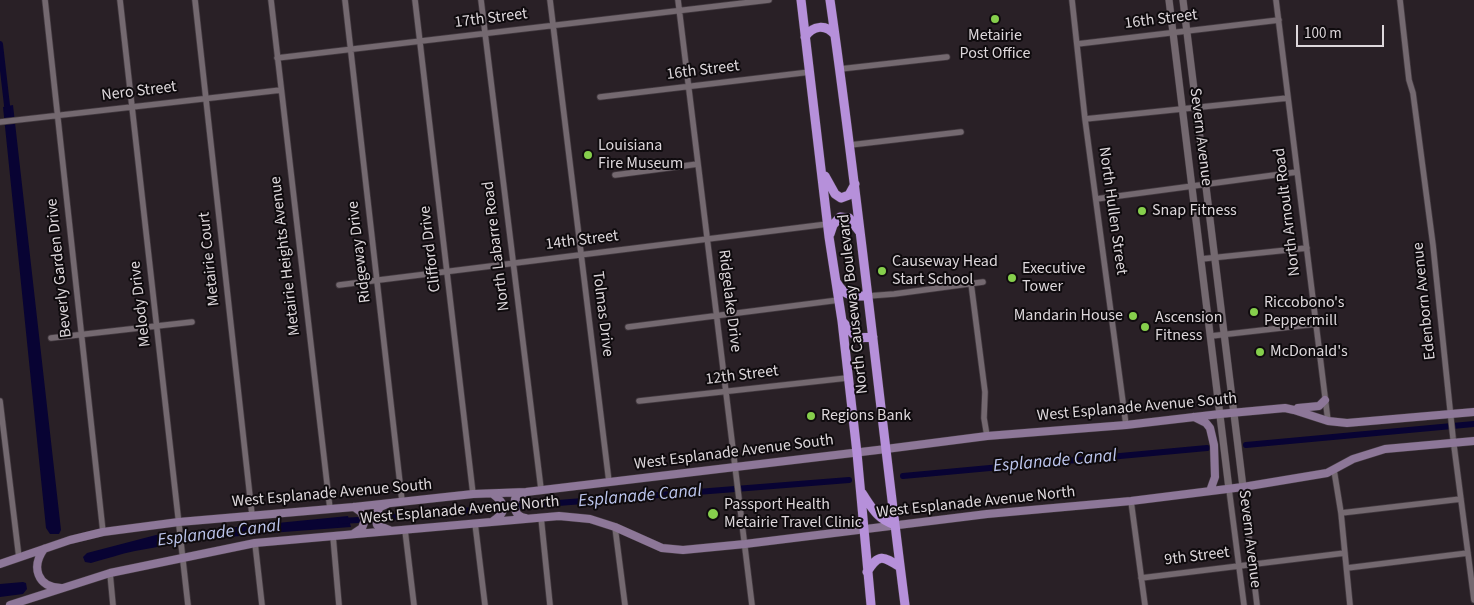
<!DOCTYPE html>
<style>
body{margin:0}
#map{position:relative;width:1474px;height:605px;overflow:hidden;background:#292026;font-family:"Source Sans 3",sans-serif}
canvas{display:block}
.scale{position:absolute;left:1296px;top:25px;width:88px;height:22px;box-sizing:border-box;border:2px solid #ddd7db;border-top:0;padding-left:6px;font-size:15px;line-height:18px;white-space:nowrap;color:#ddd7db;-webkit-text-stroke:4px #0f0b0e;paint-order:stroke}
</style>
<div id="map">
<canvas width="1474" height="605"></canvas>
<div class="scale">100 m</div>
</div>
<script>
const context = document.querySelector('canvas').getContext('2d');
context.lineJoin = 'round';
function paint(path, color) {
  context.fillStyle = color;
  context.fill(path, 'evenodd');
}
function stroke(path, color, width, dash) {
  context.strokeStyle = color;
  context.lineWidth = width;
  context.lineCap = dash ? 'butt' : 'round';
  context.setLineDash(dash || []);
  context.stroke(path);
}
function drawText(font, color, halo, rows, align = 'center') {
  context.font = font + ' "Source Sans 3",sans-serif';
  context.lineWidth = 4;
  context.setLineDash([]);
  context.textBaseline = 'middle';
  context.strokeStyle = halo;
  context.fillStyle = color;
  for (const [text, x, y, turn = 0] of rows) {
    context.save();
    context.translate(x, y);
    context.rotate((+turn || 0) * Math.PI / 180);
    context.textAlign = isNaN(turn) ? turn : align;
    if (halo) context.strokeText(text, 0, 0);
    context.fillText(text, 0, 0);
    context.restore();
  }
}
const water = new Path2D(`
 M13,105L61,530L59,534H50L46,528L3,107Z
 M348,516L351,527C279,532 206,537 135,551C120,554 106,559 91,563L85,562L83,557L87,553L156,535Z
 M23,582L26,583L27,589L23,594L0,597V584Z`);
const canal = new Path2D(`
 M0,44L8,114
 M1246,445L1474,424
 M903,476L1207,448
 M520,506L849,480
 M381,518L497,508
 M341,521L358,520`);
const minor = new Path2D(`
 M45,0L103,532
 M120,0L188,605
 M195,0L252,515
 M271,0L330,509
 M345,0L402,501
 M415,0L473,494
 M481,0L541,489
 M550,0L609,482
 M678,0L752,605
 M1072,0L1085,119L1126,425
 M1276,0L1328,421
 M1400,0L1409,80L1413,93L1433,245L1453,438L1474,600
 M1077,44L1279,20
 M277,58L769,0
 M840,69L947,57
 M600,97L810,72
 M1085,119L1288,98
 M0,122L281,90
 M850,145L961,132
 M615,175L698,164
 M1096,199L1297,172
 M1201,259L1307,248
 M971,283L985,392L984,418L987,436
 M339,285L828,224
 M868,296L894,294L983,282
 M628,327L839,300
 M1211,336L1316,324
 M51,338L192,322
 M0,401L19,558
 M639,401L847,378
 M1334,470L1341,513L1350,605
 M1243,487L1257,605
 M1229,489L1244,605
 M1131,501L1145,605
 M1341,513L1461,499
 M541,517L550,605
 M475,523L485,605
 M615,527L625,605
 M405,530L414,605
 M333,536L339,605
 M255,543L262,605
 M1347,568L1468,553
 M110,573L113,605
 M1141,578L1345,553`);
const tertiary = new Path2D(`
 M1169,0L1229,489
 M1183,0L1243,487`);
const secondary = new Path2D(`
 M1298,408L1319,406L1325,400
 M1194,417L1206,423L1210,428L1214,445L1215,477L1210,491
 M524,493L515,499C514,509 515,516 525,518
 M387,504L380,507L375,516L377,525L389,530
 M493,521C508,511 506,504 493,494
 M353,534L362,528L365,520L361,512L354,507
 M44,549C31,567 37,587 61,588
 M0,564L70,540L103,532L179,522L354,507L473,494L526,492L886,449L987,436L1126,425L1220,414L1285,408L1294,410L1328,421L1347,423L1474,412
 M10,605L110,573L255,543L559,516L590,519L615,527L662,548L683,550L745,544L987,514L1131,501L1243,487L1327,473L1353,459L1385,449L1474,441`);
const trunk = new Path2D(`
 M801,0L829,237L842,321L857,453L871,605
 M830,0C859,201 879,403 905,605
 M805,37C813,25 826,24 835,35
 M825,176L835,194L841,198L849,195L855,184
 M830,234L833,225L840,217L849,218L859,231
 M837,283C845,297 854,296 868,296
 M842,321L857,338L873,337
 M862,493C872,508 877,519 895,525
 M867,572C879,553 883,556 900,567`);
const markers = [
 [995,19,5,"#86cf4c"],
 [588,155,5,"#86cf4c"],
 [1142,211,5,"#86cf4c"],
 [882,271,5,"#86cf4c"],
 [1012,278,5,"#86cf4c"],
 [1254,312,5,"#86cf4c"],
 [1133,316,5,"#86cf4c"],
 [1145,327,5,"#86cf4c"],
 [1260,352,5,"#86cf4c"],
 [811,416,5,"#86cf4c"],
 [713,514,6,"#86cf4c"]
];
const streetNames = [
 ["17th Street",491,19,-7],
 ["16th Street",1161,20,-7],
 ["16th Street",703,71,-7],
 ["Nero Street",139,92,-7],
 ["Severn Avenue",1200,137,83],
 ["North Hullen Street",1112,211,82],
 ["North Arnoult Road",1288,212,-97],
 ["14th Street",582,241,-7],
 ["North Labarre Road",497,246,-97],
 ["Clifford Drive",431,249,-97],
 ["Ridgeway Drive",360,252,-97],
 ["Metairie Heights Avenue",286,256,-97],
 ["Metairie Court",210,259,-96],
 ["Beverly Garden Drive",60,268,-96],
 ["Ridgelake Drive",729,301,83],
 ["Edenborn Avenue",1425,301,-96],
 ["Melody Drive",141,304,-97],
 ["North Causeway Boulevard",854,304,-96],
 ["Tolmas Drive",602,314,83],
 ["12th Street",742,376,-7],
 ["West Esplanade Avenue South",1137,408,-5],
 ["West Esplanade Avenue South",734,453,-7],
 ["West Esplanade Avenue South",332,494,-5],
 ["West Esplanade Avenue North",976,503,-6],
 ["West Esplanade Avenue North",460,511,-5],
 ["Severn Avenue",1249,539,83],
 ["9th Street",1197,557,-7]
];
const poiNames = [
 ["Metairie",995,36,"center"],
 ["Post Office",995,54,"center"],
 ["Louisiana",598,146],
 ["Fire Museum",598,164],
 ["Snap Fitness",1152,211],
 ["Causeway Head",892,262],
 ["Start School",892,280],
 ["Executive",1022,269],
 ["Tower",1022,287],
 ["Riccobono's",1264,303],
 ["Peppermill",1264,321],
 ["Mandarin House",1123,316,"right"],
 ["Ascension",1155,318],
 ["Fitness",1155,336],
 ["McDonald's",1270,352],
 ["Regions Bank",821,416],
 ["Passport Health",724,505],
 ["Metairie Travel Clinic",724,523]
];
const waterNames = [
 ["Esplanade Canal",1055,462,-5],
 ["Esplanade Canal",640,497,-5],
 ["Esplanade Canal",219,534,-7]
];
paint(water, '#080333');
stroke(canal, '#080333', 6);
stroke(minor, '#433a40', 7);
stroke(tertiary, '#433a40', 8);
stroke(secondary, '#433a40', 9);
stroke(trunk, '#433a40', 10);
stroke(minor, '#746970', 5.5);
stroke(tertiary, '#746970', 7);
stroke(secondary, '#8d7798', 8);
stroke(trunk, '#b690da', 9);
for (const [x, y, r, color] of markers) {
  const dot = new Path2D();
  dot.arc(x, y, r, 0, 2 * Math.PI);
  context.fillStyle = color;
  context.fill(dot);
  stroke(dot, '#0f0b0e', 2);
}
drawText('16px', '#ddd7db', '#0f0b0e', streetNames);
drawText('16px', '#ddd7db', '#0f0b0e', poiNames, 'left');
drawText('italic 18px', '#bdc6ee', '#0f0b0e', waterNames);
</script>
